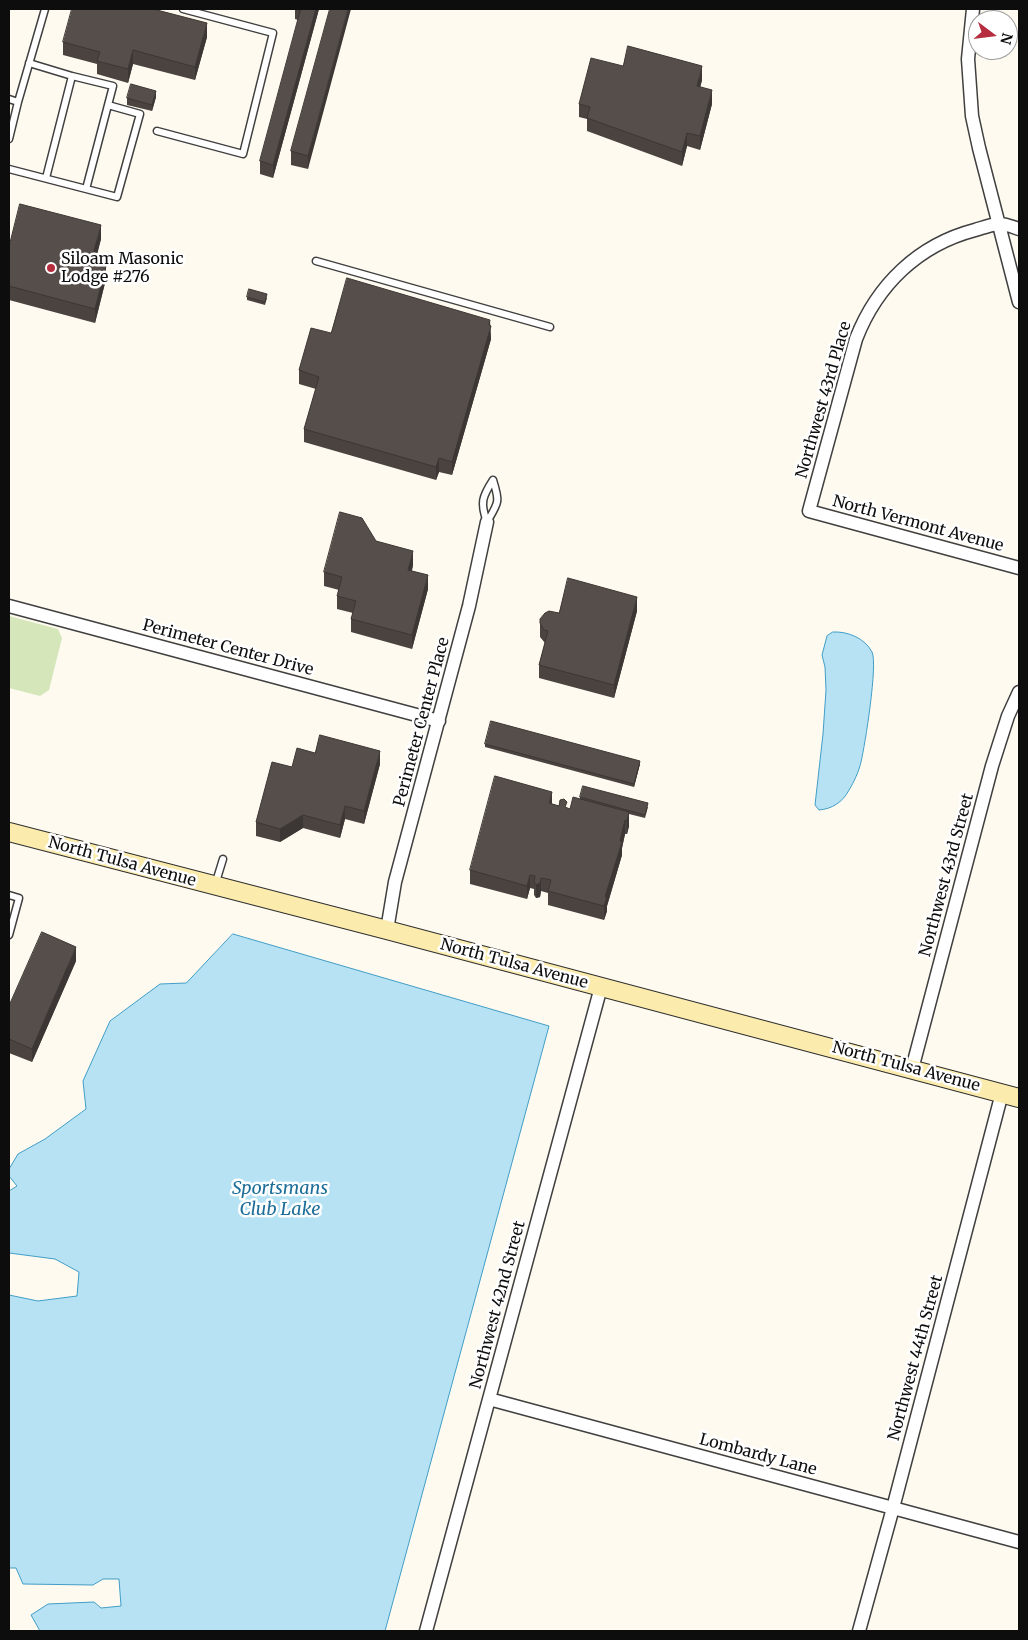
<!DOCTYPE html>
<style>
body{margin:0}
#map{position:relative;width:1028px;height:1640px;overflow:hidden;background:#fefaef;font-family:Merriweather,serif}
canvas{display:block}
.frame{position:absolute;inset:0;border:10px solid #0d0d0d;pointer-events:none}
.north{position:absolute;left:968px;top:10px;width:50px;height:50px;box-sizing:border-box;background:#fff;border:1px solid #9e9e9e;border-radius:50%;rotate:105deg;font-size:14px;font-weight:700;line-height:20px;text-align:center;color:#0d0d0d}
.north::after{content:'';display:block;margin:auto;width:18px;height:22px;background:#b62d3f;clip-path:polygon(50% 0,100% 100%,50% 72%,0 100%)}
</style>
<div id="map">
<canvas width="1028" height="1640"></canvas>
<div class="frame"></div>
<div class="north">N</div>
</div>
<script>
const context = document.querySelector('canvas').getContext('2d');
context.lineJoin = 'round';
function paint(path, color) {
  context.fillStyle = color;
  context.fill(path, 'evenodd');
}
function stroke(path, color, width, dash) {
  context.strokeStyle = color;
  context.lineWidth = width;
  context.lineCap = dash ? 'butt' : 'round';
  context.setLineDash(dash || []);
  context.stroke(path);
}
function drawText(font, color, halo, rows, align = 'center') {
  context.font = font + ' Merriweather,serif';
  context.lineWidth = 5;
  context.setLineDash([]);
  context.textBaseline = 'middle';
  context.strokeStyle = halo;
  context.fillStyle = color;
  for (const [text, x, y, turn = 0] of rows) {
    context.save();
    context.translate(x, y);
    context.rotate((+turn || 0) * Math.PI / 180);
    context.textAlign = isNaN(turn) ? turn : align;
    if (halo) context.strokeText(text, 0, 0);
    context.fillText(text, 0, 0);
    context.restore();
  }
}
const green = new Path2D(`
 M9,616L58,629L62,638L49,690L40,696L9,688Z`);
const water = new Path2D(`
 M833,632C847,631 865,638 872,652C878,664 865,745 861,762C859,771 854,782 849,790C843,802 832,809 819,810L815,805L823,734L826,690L825,667L822,655L827,636Z
 M233,934L549,1026L385,1631H40L31,1615L48,1604L94,1602L101,1608L121,1606L119,1579H103L93,1585L23,1584L16,1568H9V1295L38,1301L77,1296L79,1272L55,1259L9,1253V1191L17,1186L9,1176V1169L18,1154L45,1139L86,1109L83,1081L110,1021L160,984L186,983Z`);
const lane = new Path2D(`
 M29,63L72,76L46,178
 M72,76L113,86L86,189
 M9,99L18,102L45,9
 M157,131L243,154L273,33L183,9
 M9,139L18,102
 M9,169L117,197L140,114L108,105
 M316,261L550,327
 M493,480C500,502 499,502 487,522C480,503 482,497 493,480Z
 M215,885L223,859
 M9,895L19,898L9,935`);
const street = new Path2D(`
 M973,9L968,59L972,116L979,148L1019,302
 M1019,229C1013,227 1004,223 997,224C990,225 982,228 975,230C918,245 877,285 856,339L809,511L1019,568
 M9,606L439,721
 M387,930L395,882L469,606L487,522
 M912,1069L992,766L1008,716L1019,692
 M489,1399L1019,1542
 M426,1631L601,987
 M859,1631L893,1508L1002,1093`);
const secondary = new Path2D(`
 M9,832L387,930L1019,1098`);
const wall = new Path2D(`
 M295,9H319L273,178L260,174V161L298,20L295,19Z
 M330,9L308,169L291,165V151Z
 M207,37L195,80L133,64L128,83L97,74V64L63,55V42Z
 M623,66L702,80L700,87L712,104L700,150L687,146L682,166L587,131V119L579,117V104Z
 M156,97L152,111L127,105V98Z
 M101,239L95,263L106,279L95,323L9,300V247Z
 M247,297L267,298L265,305L247,300Z
 M490,326L491,339L452,475L439,472L436,480L304,442V429L316,389L299,384V370L331,333Z
 M376,541L413,565L412,571L428,589L412,649L351,632V619L353,613L337,609V596L339,590L324,586V572Z
 M637,611L614,698L539,678V665L545,643L540,637V619L559,613Z
 M485,744L640,764L634,787L485,747Z
 M315,753L380,764L364,824L345,819L340,838L303,828L280,842L256,836V822Z
 M580,797L648,807L645,818L629,814V826L627,834H625L622,848V855L607,906V911L604,920L548,905V893L541,891L540,897L536,898L534,895V889L530,888L527,899L470,884V870L552,804L570,809L580,799Z
 M76,961L32,1062L9,1053V1006Z`);
const shadedWall = new Path2D(`
 M316,9H319L273,178V165Z
 M348,9H351L308,169V156Z
 M207,23V37L195,80V67Z
 M133,50V64L128,83V69Z
 M702,66V80L697,100V86Z
 M712,90V104L700,150V136Z
 M156,91V97L152,111V105Z
 M687,133V146L682,166V152Z
 M101,225V239L91,275V262Z
 M106,266V279L95,323V309Z
 M490,320L491,339L452,475V462Z
 M439,458V472L436,480V467Z
 M413,551V565L408,584V570Z
 M428,575V589L412,649V635Z
 M637,597V611L614,698V685Z
 M380,751V764L364,824V811Z
 M640,761V764L634,787V784Z
 M552,792V805L549,803Z
 M345,806V819L340,838V825Z
 M629,812V826L627,834V821Z
 M303,815V828L280,842V829Z
 M625,820V834L622,848V855L607,906V911L604,920V906L605,897Z
 M530,875V888L527,899V886Z
 M541,878V891L540,897L536,898V885Z
 M76,947V961L32,1062V1049Z`);
const building = new Path2D(`
 M72,9H153L207,23L195,67L133,50L128,69L97,61L100,52L63,42Z
 M301,9H316L273,165L260,161Z
 M330,9H348L308,156L291,151Z
 M628,46L702,66L697,86L712,90L700,136L687,133L682,152L587,118L590,107L579,104L591,58L623,66Z
 M131,84L156,91L152,105L127,98Z
 M20,204L101,225L91,262L106,266L95,309L9,286V247Z
 M347,278L490,320L489,325L491,326L452,462L439,458L436,467L304,429L319,377L299,370L311,328L331,333Z
 M249,289L267,294L265,302L247,297Z
 M340,512L362,518L376,541L413,551L408,570L428,575L412,635L351,619L356,601L337,596L342,577L324,572Z
 M568,578L637,597L614,685L539,665L548,631L544,630L540,623V619L545,613L549,611L559,613Z
 M491,721L640,761L634,784L485,744Z
 M320,735L380,751L364,811L345,806L340,825L303,815L280,829L256,822L272,762L292,767L297,748L315,753Z
 M495,776L552,792L549,803L559,806L560,800L564,799L567,802L565,807L570,809L573,797L629,812L627,821L625,820L620,841L622,842L605,897H607L604,906L548,891L551,880L541,878L540,883L536,885L534,882L535,876L530,875L527,886L470,870Z
 M583,786L648,803L645,815L580,797Z
 M42,932L76,947L32,1049L9,1039V1006Z`);
const markers = [
 [51,268,5,"#b62d3f"]
];
const poiNames = [
 ["Siloam Masonic",61,259],
 ["Lodge #276",61,277]
];
const streetNames = [
 ["Northwest 43rd Place",824,400,-74],
 ["North Vermont Avenue",918,524,15],
 ["Perimeter Center Drive",228,648,15],
 ["Perimeter Center Place",422,722,-75],
 ["North Tulsa Avenue",122,862,15],
 ["Northwest 43rd Street",947,875,-75],
 ["North Tulsa Avenue",514,964,15],
 ["North Tulsa Avenue",906,1067,15],
 ["Northwest 42nd Street",498,1305,-75],
 ["Northwest 44th Street",916,1358,-75],
 ["Lombardy Lane",758,1455,15]
];
const waterNames = [
 ["Sportsmans",280,1189],
 ["Club Lake",280,1210]
];
paint(green, '#d5e7ba');
paint(water, '#b6e2f3');
stroke(water, '#419dc6', 1);
stroke(lane, '#404040', 9);
stroke(street, '#404040', 15);
stroke(secondary, '#2f2f2f', 20);
stroke(lane, '#fff', 6);
stroke(street, '#fff', 12);
stroke(secondary, '#fbebad', 18);
paint(wall, '#4a4340');
paint(shadedWall, '#3c3734');
paint(building, '#564e4a');
stroke(building, '#3c3734', 1);
for (const [x, y, r, color] of markers) {
  const dot = new Path2D();
  dot.arc(x, y, r, 0, 2 * Math.PI);
  context.fillStyle = color;
  context.fill(dot);
  stroke(dot, '#fff', 2);
}
drawText('16px', '#0d0d0d', '#fff', poiNames, 'left');
drawText('16px', '#0d0d0d', '#fff', streetNames);
drawText('italic 18px', '#1d6e99', '#fff', waterNames);
</script>
